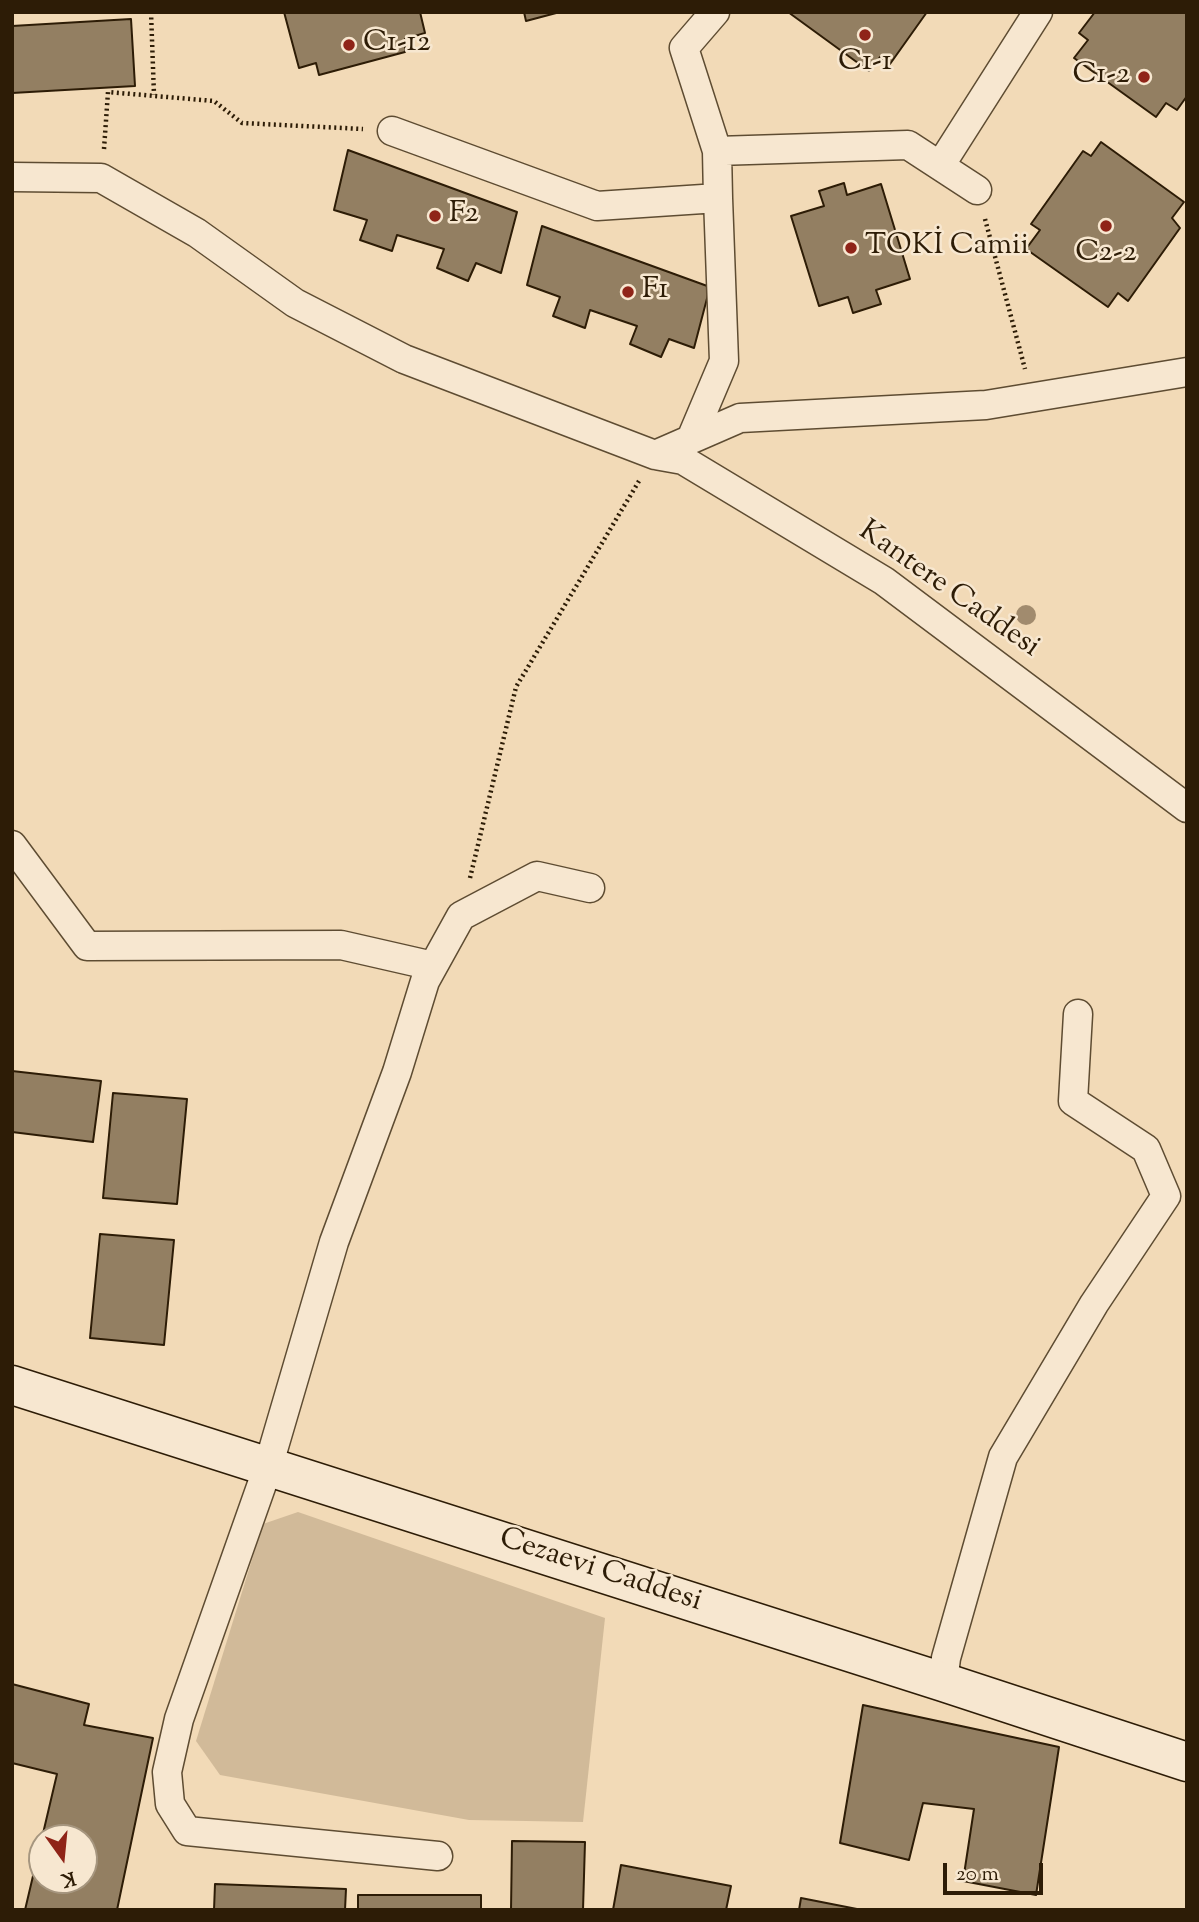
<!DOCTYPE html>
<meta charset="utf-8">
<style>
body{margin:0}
#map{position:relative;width:1199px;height:1922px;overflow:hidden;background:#f2dab7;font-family:"Sorts Mill Goudy",serif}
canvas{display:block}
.frame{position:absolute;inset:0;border:14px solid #2d1c06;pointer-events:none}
.north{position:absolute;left:28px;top:1824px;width:70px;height:70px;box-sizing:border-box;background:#f7e7d0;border:2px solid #a6967f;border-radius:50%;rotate:165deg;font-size:19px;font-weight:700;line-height:28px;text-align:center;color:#2d1c06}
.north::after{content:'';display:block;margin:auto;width:24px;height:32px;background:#8f2418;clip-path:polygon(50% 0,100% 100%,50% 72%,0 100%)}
.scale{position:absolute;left:943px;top:1863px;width:100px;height:32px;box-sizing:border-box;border:4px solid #2d1c06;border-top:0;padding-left:9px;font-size:21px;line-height:24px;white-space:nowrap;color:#2d1c06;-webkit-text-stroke:5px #f7e7d0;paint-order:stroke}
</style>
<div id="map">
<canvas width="1199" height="1922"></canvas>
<div class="frame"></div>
<div class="north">K</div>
<div class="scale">20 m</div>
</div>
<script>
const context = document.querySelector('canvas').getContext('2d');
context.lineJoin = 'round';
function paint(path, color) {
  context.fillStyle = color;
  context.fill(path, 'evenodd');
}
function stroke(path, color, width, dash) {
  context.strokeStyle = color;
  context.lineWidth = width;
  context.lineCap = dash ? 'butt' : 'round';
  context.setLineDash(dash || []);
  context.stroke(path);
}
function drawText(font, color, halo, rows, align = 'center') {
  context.font = font + ' "Sorts Mill Goudy",serif';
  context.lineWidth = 5;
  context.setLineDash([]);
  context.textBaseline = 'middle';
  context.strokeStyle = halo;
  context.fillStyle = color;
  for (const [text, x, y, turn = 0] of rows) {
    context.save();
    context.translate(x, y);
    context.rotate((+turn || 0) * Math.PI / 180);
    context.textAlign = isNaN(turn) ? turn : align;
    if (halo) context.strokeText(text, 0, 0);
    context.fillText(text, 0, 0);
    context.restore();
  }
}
const green = new Path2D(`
 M298,1512L605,1618L583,1822L469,1820L220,1775L196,1741L263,1524Z`);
const building = new Path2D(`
 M284,12H420L425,33L405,39V52L319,75L316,63L299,68Z
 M524,12H560L526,21Z
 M788,12H927L890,64L880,57L869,71Z
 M1095,12H1187V96L1177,110L1166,103L1156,117L1074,58L1088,40L1079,33Z
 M131,19L135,86L12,93V26Z
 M1101,142L1184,202L1172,218L1180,228L1128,301L1118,293L1108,307L1026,249L1040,230L1031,224L1083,151L1091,156Z
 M348,150L517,212L501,273L476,263L468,281L437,268L444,249L397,235L392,251L360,240L367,220L334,210Z
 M844,183L847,195L881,184L910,279L876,290L881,304L853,313L848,297L819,306L791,216L824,206L819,191Z
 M542,226L710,287L694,348L669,339L661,357L630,344L637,326L590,310L585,328L553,316L560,297L527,285Z
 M12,1071L101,1081L93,1142L12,1132Z
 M113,1093L187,1099L177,1204L103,1198Z
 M100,1234L174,1240L164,1345L90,1338Z
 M12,1684L89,1704L84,1725L153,1738L117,1910H25L57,1774L12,1763ZM42,1838H84V1880H42Z
 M863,1705L1059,1747L1036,1895L963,1881L974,1809L923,1803L909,1860L840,1843Z
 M512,1841L585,1842L583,1910H511Z
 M621,1865L731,1886L726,1910H613Z
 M215,1884L346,1889L345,1910H214Z
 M358,1895H481V1910H358Z
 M801,1898L862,1910H799Z`);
const path = new Path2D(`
 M151,12L154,95
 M104,149L108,92L214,101L242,123L363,129
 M985,219L1025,369
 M470,878L516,687L639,481`);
const street = new Path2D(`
 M715,12L684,48L717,151
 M392,131L597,206L718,198L717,151L908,145L977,190
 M940,166L1038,12
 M12,177L101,178L197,233L295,303L404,359L655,455L683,460L884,581L1187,808
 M691,439L724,361L718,198
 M655,455L740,418L986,405L1187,372
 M12,845L87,946L341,945L433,966
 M943,1682L946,1658L1003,1457L1094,1304L1166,1196L1146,1149L1073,1101L1078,1014
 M438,1856L187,1831L170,1804L167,1772L179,1719L268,1467L334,1242L397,1072L425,981L461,916L537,876L590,888`);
const secondary = new Path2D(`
 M12,1385L943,1682L1187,1762`);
const trees = [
 [1026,615]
];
const markers = [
 [865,35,7,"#8f2418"],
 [349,45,7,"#8f2418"],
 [1144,77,7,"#8f2418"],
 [435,216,7,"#8f2418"],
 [1106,226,7,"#8f2418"],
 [851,248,7,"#8f2418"],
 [628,292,7,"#8f2418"]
];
const poiNames = [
 ["C1-12",363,45],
 ["C1-1",865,64,"center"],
 ["C1-2",1130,77,"right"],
 ["F2",449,216],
 ["TOKİ Camii",865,248],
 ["C2-2",1106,255,"center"],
 ["F1",642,292]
];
const streetNames = [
 ["Kantere Caddesi",948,591,35],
 ["Cezaevi Caddesi",600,1572,18]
];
paint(green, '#d1ba99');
paint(building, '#937f62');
stroke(building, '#2d1c06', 2);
stroke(street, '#5e4c32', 31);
stroke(secondary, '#2d1c06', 41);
stroke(path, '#2d1c06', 4.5, [2, 3.5]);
stroke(street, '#f7e7d0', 28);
stroke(secondary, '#f7e7d0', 38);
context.fillStyle = '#a18b6e';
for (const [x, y] of trees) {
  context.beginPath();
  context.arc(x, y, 10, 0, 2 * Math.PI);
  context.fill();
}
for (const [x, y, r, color] of markers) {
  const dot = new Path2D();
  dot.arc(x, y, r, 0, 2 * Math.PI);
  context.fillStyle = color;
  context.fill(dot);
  stroke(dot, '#f7e7d0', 2.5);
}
drawText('30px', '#2d1c06', '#f7e7d0', poiNames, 'left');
drawText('30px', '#2d1c06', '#f7e7d0', streetNames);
</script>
